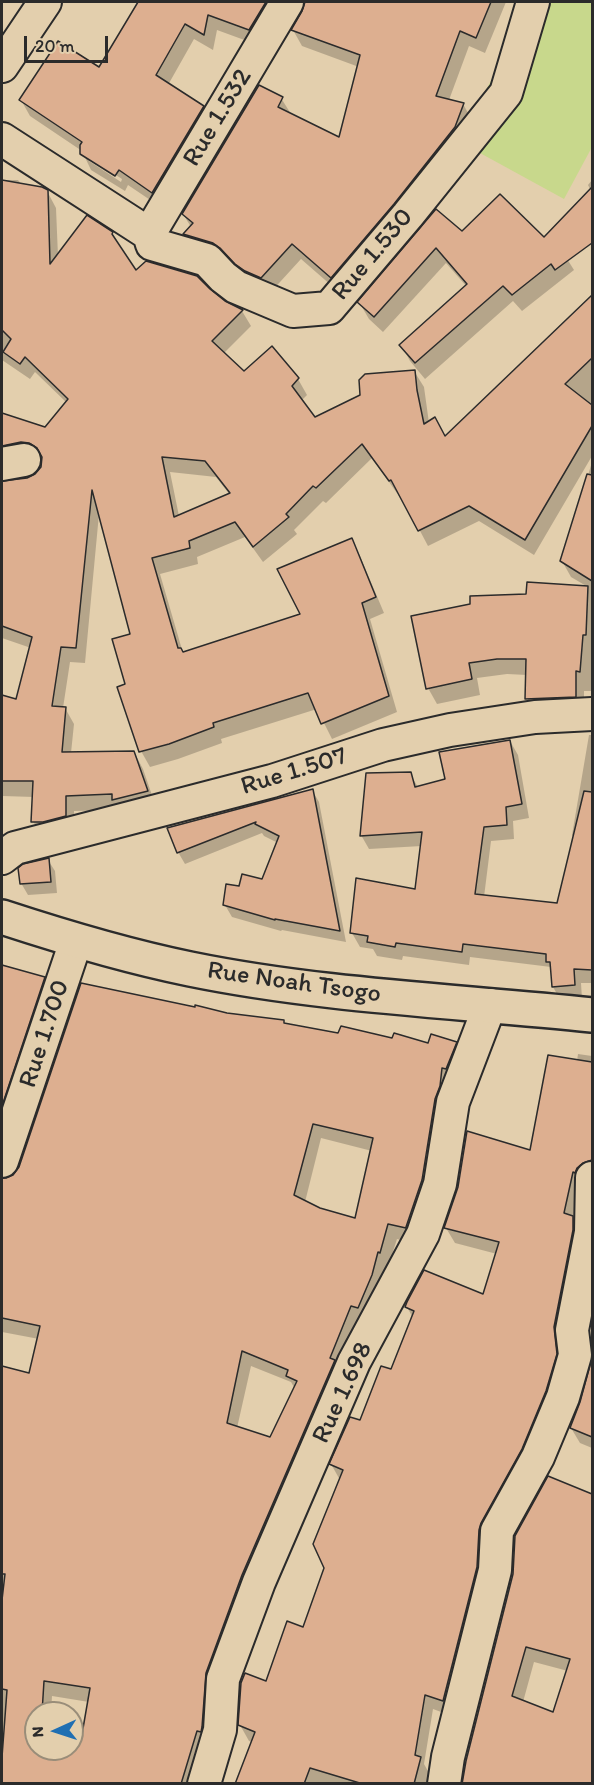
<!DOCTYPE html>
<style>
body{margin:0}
#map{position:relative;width:594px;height:1785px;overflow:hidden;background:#e3cfad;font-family:Itim,sans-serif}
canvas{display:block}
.frame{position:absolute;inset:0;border:3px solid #2b2b2b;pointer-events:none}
.north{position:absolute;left:24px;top:1701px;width:60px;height:60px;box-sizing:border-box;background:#e3cfad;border:2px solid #998d79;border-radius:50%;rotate:267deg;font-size:16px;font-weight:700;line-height:24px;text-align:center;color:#2b2b2b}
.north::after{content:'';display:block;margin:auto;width:21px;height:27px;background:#1f6fb2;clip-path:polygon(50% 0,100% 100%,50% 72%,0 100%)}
.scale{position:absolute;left:24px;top:36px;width:84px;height:27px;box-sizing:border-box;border:3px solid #2b2b2b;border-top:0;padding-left:8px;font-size:18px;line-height:21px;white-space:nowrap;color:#2b2b2b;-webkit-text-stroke:4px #e3cfad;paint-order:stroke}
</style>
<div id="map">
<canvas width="594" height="1785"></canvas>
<div class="frame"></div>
<div class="north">N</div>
<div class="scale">20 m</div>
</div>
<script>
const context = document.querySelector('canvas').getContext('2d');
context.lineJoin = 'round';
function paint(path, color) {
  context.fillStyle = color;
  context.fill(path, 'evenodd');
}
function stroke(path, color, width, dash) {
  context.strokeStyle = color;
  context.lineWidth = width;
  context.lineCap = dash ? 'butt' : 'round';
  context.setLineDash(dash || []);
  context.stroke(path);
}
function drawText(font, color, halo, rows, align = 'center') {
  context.font = font + ' Itim,sans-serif';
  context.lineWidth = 4.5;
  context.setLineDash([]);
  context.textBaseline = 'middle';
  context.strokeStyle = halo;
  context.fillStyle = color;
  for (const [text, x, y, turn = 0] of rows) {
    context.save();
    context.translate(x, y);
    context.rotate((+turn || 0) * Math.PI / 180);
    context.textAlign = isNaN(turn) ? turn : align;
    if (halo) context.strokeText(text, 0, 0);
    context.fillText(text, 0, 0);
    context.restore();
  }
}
const green = new Path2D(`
 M534,2H592V147L564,199L458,141Z`);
const shadow = new Path2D(`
 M140,2H289L258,45L217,30L213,50L194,39L168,85L203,107L212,123L162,208L128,185L125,191L91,170L82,151L30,116L21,100L100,70ZM91,159L122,179L121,182L89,161Z
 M305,2H404L412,5L413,2H506L485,53L469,46L449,100L463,104L472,120L340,293L301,259L270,293L194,250L185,234L191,227L183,214L281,98L291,114L340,139L359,67L302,46L293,30L304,12L307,2Z
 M2,180H18L21,184L47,191L56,208L58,256L112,233L136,272L224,303L242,311L251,326L223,354L244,373L272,348L298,379L307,395L301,401L314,419L414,371L424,387L429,423L445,438L592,297V456L534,555L479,521L428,546L401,495L399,496L372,458L326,503L323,501L294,530L297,534L263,562L245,537L197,557L198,564L160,574L183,653L302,615L351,540L360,556L384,613L370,619L397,712L332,739L317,709L221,739L222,743L178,759L150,767L141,751L127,685L132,635L99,514L85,663L70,662L63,708H65L74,724L71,753L134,752L143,769L156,807L120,810L74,811V832L42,837L33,821L34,797L2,796V697L18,700L31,648L2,638V483L28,479L36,475L42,467L43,460L30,458L2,465V422L4,415L45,428L67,403L35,372L30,379L2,360ZM170,472L216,477L230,495L179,516Z
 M592,180V233L583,224L591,191L588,185Z
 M436,212L462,233L564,254L574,270L522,311L513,301L425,379L410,361L401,345L467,287L446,263L383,332L369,319L359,302Z
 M592,462V691H584V712L536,714L527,698V675L507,674L477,678L480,695L437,704L428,688L528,596L588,587L571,577L562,561Z
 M589,735H592V983H581L582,999L561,1001L553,987L551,967L470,957L469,965L403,956L402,960L377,956L373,949L360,947L352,933L416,891L422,846L369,849L361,835L410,774L418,787L447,780L510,741L518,755L529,818L513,821L514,839L491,841L484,897L558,905L574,838L572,835Z
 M312,790L319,802L346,942L282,930L281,931L232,917L225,905L240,888L263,880L278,843L264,836L262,833L185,864L178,852Z
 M48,860L55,871L57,893L28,895L21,883Z
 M2,966L44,978L55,996L2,1154Z
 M195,1009L339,1035L429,1045L456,1043L465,1059L414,1243L397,1239L388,1267H386L380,1292L194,1784H2V1367L30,1375L39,1339L2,1332V1180H5L15,1175ZM321,1138L372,1151L356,1220L319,1209L305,1202ZM251,1366L291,1382L295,1389L271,1439L237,1428ZM52,1696L89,1702L82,1742L72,1740V1749H36V1713H51Z
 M578,1054L592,1056V1178L565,1370L452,1716L433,1709L424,1764L429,1773L427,1784H237L253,1742L249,1741L240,1725L303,1629L326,1568L340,1480L331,1464L361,1422L392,1371L413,1318L407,1307L484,1296L497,1254L455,1243L446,1228L531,1152L577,1061Z
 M592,1365V1448L580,1443L571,1428L582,1403Z
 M549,1478L592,1496V1784H464ZM534,1662L568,1671L554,1714L523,1702Z`);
const building = new Path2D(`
 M138,2H266L249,30L208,15L204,35L185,24L156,75L204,106L152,193L119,170L115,176L80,154V145L82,142L19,100L58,41L99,67Z
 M305,2H491L476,38L460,31L436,96L464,103L455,127L394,204L331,278L292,244L261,278L245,271L235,264L220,248L213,243L183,234L193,223L182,214L259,85L283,97L278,107L339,137L360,55L291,30L302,11Z
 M2,180L42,187L48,190L50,264L87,215L113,232L112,234L136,270L146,261L197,276L210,289L225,301L243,310L212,341L244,371L272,346L299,378L292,386L315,417L360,395L359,380L365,374L415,370L417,390L424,424L435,417L445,436L592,295V358L565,384L592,405V426L525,540L469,506L418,531L391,480L389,481L362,444L316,488L313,486L286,514L289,517L253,547L235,522L189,541L190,548L152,558L178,648H181L183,652L300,614L277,569L352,538L376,597L362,603L389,696L321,724L308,693L213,723L214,727L169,744L139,752L117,687L125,684L112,639L130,634L92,490L76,648L61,647L52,706L66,707L62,752L134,751L148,791L112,800V794L66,796V816L43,822H31L33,781H2V695L16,699L32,637L2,626V481L27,478L35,474L41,467L42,457L37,448L29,443L21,442L2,446V413L45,427L68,399L25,357L20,364L3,352L11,339L2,330ZM162,457L205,461L230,493L174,517Z
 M592,187V243L555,270L551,264L512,295L503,286L415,363L399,345L467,284L436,248L374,317L357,302L436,209L462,231L500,194L544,237Z
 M587,474L592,475V581L560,561Z
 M527,582L588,586L586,635H583L580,672L576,671V697L525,699L526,659H497L469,663L472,679L426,689L411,616L470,604V596L526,594Z
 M510,740L522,804L506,807L507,825L484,827L475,894L557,903L584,791L592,792V970L574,969L575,985L552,987L550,962H546V954L463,944L462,952L396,943L395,947L367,942L368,936L350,933L356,878L415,889L422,832L360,836L366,773L411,772L415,787L445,779L439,752Z
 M313,789L340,931L275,919V920L223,905L226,884L239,886L242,874L262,879L279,836L255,824L256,822L177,853L167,828Z
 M49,858L51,882L20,884L18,868L23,864Z
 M2,965L45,977L2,1106Z
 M81,983L195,1007V1005L227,1013L284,1020V1023L338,1033L341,1026L392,1038L394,1033L428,1043L431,1034L457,1042L446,1069L442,1068L440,1086L435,1099L422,1180L406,1227V1228L388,1224L380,1253L378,1252L372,1275L358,1308L351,1306L330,1358L335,1360L242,1575L206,1673L202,1727L201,1732L197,1731L181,1784H2V1757L7,1690L2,1689V1600L5,1574H2V1366L29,1373L40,1326L2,1318V1178H6L13,1175L19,1167ZM313,1124L373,1138L355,1218L320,1208L294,1195ZM242,1351L288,1370L286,1376L297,1381L270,1437L227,1423ZM44,1681L90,1688L81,1740L72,1738V1749H36V1713H42Z
 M548,1055L592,1062V1160L583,1163L577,1168L575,1173L573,1172L564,1213L573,1216V1230L554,1327L557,1354L546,1391L522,1449L481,1523L479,1530L477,1567L443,1701L425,1695L415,1755L421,1757L414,1784H363L310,1768L304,1784H235L255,1732L238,1725L241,1683L245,1673L266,1681L287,1621L303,1627L324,1568L313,1544L343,1470L329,1464L350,1417L360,1420L381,1366L391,1369L414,1311L405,1307L407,1302L424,1270L483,1294L499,1242L444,1228L458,1187L467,1131L530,1150Z
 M592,1358V1437L570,1428L580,1402Z
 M548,1476L592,1494V1784H462L466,1761L513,1574L515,1536ZM526,1647L570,1659L553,1712L512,1696Z`);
const minor = new Path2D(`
 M2,66L45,2
 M2,139L149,234L152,244L207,260L223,277L236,287L293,311L329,308L408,215L506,93L533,2
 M149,234L287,2
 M2,464L24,460
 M2,858L15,848L272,781L383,745L450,730L535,717L592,714
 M2,1161L76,941
 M204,1784L220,1730L223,1679L259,1582L354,1362L423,1234L440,1184L453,1102L490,1005
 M444,1784L448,1757L495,1570L497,1531L538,1457L563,1397L575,1355L572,1330L591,1232L592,1178`);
const secondary = new Path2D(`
 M2,917C63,937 126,956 190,969C322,996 459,1001 592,1015`);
const streetNames = [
 ["Rue 1.532",218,118,-59],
 ["Rue 1.530",373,255,-50],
 ["Rue 1.507",294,772,-17],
 ["Rue Noah Tsogo",294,983,8],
 ["Rue 1.700",45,1034,-72],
 ["Rue 1.698",343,1393,-65]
];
paint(green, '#c8d88c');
paint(shadow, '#0003');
paint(building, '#ddaf90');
stroke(building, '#2b2b2b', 1.5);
stroke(minor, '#2b2b2b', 36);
stroke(secondary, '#2b2b2b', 38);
stroke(minor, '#e3cfad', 32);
stroke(secondary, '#e3cfad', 33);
drawText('26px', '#2b2b2b', '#e3cfad', streetNames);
</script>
